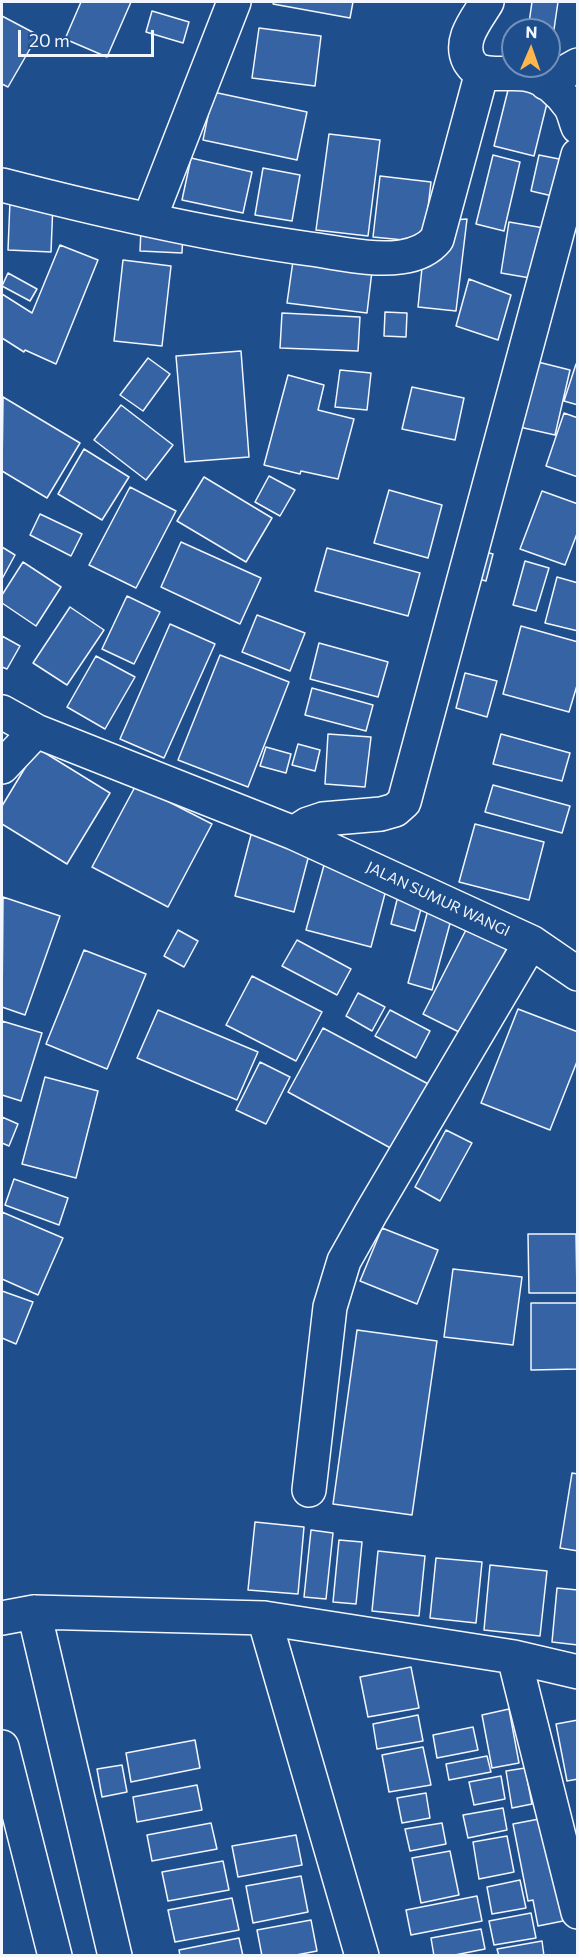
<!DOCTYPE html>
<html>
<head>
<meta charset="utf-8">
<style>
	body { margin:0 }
	#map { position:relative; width:579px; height:1957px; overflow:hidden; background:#1f4e8c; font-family:Commissioner,sans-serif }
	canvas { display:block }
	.frame { position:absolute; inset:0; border:3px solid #f2f6ff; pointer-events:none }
	.north { position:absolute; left:501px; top:18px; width:60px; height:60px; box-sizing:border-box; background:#1f4e8c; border:2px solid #7391ba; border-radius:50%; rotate:2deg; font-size:16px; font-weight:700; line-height:24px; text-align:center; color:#f2f6ff }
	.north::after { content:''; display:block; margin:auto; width:21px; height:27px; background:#ffb74d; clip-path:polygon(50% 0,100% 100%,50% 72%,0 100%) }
	.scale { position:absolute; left:18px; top:30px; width:136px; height:27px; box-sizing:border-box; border:3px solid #f2f6ff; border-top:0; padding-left:8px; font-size:18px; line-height:21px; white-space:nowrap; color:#f2f6ff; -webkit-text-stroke:4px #1f4e8c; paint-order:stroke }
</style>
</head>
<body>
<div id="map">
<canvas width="579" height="1957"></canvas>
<div class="frame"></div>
<div class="north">N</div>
<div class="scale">20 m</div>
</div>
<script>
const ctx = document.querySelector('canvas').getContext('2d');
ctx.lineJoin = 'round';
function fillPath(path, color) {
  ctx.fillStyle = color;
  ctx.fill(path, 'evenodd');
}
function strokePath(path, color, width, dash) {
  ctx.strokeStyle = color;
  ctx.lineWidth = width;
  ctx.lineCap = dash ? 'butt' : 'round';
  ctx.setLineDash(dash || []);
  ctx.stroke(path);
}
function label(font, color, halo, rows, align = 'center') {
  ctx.font = font + ' Commissioner,sans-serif';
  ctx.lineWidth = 4.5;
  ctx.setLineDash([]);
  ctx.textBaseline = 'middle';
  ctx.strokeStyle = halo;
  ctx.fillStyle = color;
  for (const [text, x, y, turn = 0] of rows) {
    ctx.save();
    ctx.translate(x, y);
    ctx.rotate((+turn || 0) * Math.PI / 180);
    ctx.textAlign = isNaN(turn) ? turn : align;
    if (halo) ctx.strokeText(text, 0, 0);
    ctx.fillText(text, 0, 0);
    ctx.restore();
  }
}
const building = new Path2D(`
	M81,2H131L107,57L65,39Z
	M274,2H353L350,18L273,4Z
	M532,2H558L553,36H549V30H528Z
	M152,11L189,22L183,43L146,32Z
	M2,16L38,35L8,87L2,84Z
	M259,28L321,36L315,86L252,78Z
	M510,82L550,91L534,156L494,146Z
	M213,92L307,112L297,160L203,140Z
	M329,134L380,140L368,236L316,230Z
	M493,155L520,162L504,231L476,224Z
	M539,155L569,161L561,198L531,191Z
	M191,158L252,172L243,213L182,200Z
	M263,168L300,175L292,221L255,215Z
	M380,176L431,182L424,242L373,237Z
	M10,201L53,203L51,252L8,250Z
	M467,219L456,311L418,307L423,258L452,220Z
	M509,222L544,228L536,279L501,273Z
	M141,229L183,230L182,253L140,251Z
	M60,245L98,260L56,364L25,350L24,352L2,338V294L32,313Z
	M123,260L171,266L162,346L114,341Z
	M293,261L372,271L367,313L287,303Z
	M8,273L37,289L30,301L2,286Z
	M469,279L511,295L498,340L456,326Z
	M385,312L407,313L406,337L384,336Z
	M282,313L360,317L358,351L280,348Z
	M241,351L249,457L185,462L176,356Z
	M148,358L170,374L143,411L120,395Z
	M530,360L570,370L555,435L515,426Z
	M576,364L578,365V405L564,401Z
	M340,370L371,373L367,410L335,407Z
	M288,375L324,385L318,410L354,419L338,479L301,471L300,474L264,465Z
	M412,387L464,398L455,440L402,429Z
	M3,397L80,443L47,498L2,471Z
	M121,405L173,445L146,480L94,440Z
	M564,413L578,418V477L546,466Z
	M84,449L129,477L102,520L58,494Z
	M269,476L295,490L280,516L255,502Z
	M204,477L272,518L246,562L177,521Z
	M130,487L176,511L136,588L89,565Z
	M389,490L442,505L428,558L374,543Z
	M542,491L578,504V531L565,565L520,549Z
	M40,514L82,534L71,556L30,535Z
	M181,542L261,578L240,624L161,587Z
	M2,547L15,555L2,579Z
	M327,548L420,573L408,616L315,591Z
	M474,549L493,554L486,581L467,576Z
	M525,561L549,568L536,611L513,605Z
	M23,562L61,587L36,626L2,603V595Z
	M557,577L578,583V631L545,623Z
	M127,596L160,612L134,664L102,649Z
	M70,607L104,630L67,685L33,663Z
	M257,615L305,633L290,671L242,652Z
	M170,624L215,644L164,758L120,739Z
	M521,626L578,642V682L569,712L503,694Z
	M2,636L20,646L7,669L2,667Z
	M319,643L388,662L378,697L310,679Z
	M220,655L289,682L248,787L178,760Z
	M96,656L135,677L105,729L67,707Z
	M465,673L497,681L487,717L456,708Z
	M312,688L373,705L366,731L305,715Z
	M328,734L371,737L365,787L325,784Z
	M501,734L570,753L562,781L493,764Z
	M298,744L320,750L315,771L292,765Z
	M266,747L291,754L286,773L260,766Z
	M37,748L110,793L67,864L2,824V806Z
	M136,785L212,824L168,907L92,867Z
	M493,785L570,806L562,833L485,812Z
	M475,824L544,842L529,900L459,882Z
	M252,831L311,847L294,912L235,896Z
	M326,858L388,882L371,947L306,930Z
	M400,888L425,894L415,931L391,924Z
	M3,897L60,916L25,1015L2,1007Z
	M428,910L452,916L432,990L408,983Z
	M469,924L509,944L463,1034L423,1014Z
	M178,930L198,941L184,967L164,956Z
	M297,940L351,969L337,995L282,966Z
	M84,950L146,974L107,1069L46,1044Z
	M252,976L322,1012L296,1061L226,1025Z
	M358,993L385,1007L372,1031L346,1016Z
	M518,1009L578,1032V1059L550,1130L481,1103Z
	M158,1010L258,1052L237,1100L137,1058Z
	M390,1010L430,1031L416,1058L375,1036Z
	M2,1021L42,1033L21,1101L2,1095Z
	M323,1028L432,1086L396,1151L288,1092Z
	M260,1062L290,1077L266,1124L236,1110Z
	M45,1077L98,1091L76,1178L22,1164Z
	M2,1117L18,1124L9,1146L2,1143Z
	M446,1130L472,1143L440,1201L415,1187Z
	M14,1179L68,1198L59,1225L5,1205Z
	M2,1212L63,1238L38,1295L2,1279Z
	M382,1228L438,1250L417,1304L360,1281Z
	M528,1234H576L577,1293H529Z
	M453,1269L522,1277L513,1345L444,1337Z
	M2,1291L33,1302L16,1344L2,1338Z
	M531,1303H578V1369L531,1370Z
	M357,1330L437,1341L412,1515L333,1504Z
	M572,1473L578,1474V1551L560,1548Z
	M255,1522L304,1527L298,1594L248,1590Z
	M311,1530L333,1533L326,1599L304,1597Z
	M339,1540L362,1542L356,1604L333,1602Z
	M378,1551L425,1556L419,1616L372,1611Z
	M436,1558L482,1562L476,1623L430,1618Z
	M490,1565L547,1571L540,1636L484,1630Z
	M557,1588L578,1590V1645L552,1642Z
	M411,1667L419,1708L368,1717L360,1677Z
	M509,1709L519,1763L492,1768L482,1715Z
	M418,1715L423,1741L377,1749L373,1724Z
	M578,1720V1779L567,1781L556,1724Z
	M473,1727L478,1750L437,1758L433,1735Z
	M195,1740L200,1768L131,1782L126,1753Z
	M423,1747L431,1785L389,1792L382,1755Z
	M487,1756L491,1772L449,1780L446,1764Z
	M122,1765L127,1792L102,1797L97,1769Z
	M525,1768L532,1804L512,1808L506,1771Z
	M501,1776L505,1799L474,1805L469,1782Z
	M197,1785L202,1810L137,1822L133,1797Z
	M426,1793L430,1818L402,1823L397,1798Z
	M503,1808L507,1830L468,1838L463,1815Z
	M544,1818L563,1921L538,1926L533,1900L528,1901L513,1824Z
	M211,1823L217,1849L152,1861L147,1835Z
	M442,1823L446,1844L410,1851L405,1829Z
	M296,1835L302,1865L238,1877L232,1846Z
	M507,1836L514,1872L479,1879L473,1842Z
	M450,1851L459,1895L421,1903L412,1858Z
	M223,1861L229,1890L168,1901L162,1872Z
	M301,1876L308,1912L253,1923L246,1886Z
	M520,1880L526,1908L492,1914L487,1887Z
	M477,1896L482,1921L411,1935L406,1910Z
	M232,1898L239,1930L175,1942L168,1910Z
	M531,1913L536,1938L494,1945L489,1921Z
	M311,1920L317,1951L291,1956H262L257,1930Z
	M481,1929L485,1949L450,1956H434L431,1938Z
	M239,1938L243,1956H180L179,1950Z
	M542,1941L544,1956H499L497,1949Z`);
fillPath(building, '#3563a3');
strokePath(building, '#f2f6ff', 1.5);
const minor = new Path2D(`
	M487,2C477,19 458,40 469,61C472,66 477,71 483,72C498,76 515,71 530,75C545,78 561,93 570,106C574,112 575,120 578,127
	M546,83L578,65
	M2,185C103,211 206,235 310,249C340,253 372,261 401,257C415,255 428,250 437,239L482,72
	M149,220L234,2
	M2,712L36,731L294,833L531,942L578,974
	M2,767L36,731
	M294,833L308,824L323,819L381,814L395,810L404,802L578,155
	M309,1490L330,1307L344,1261L371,1213L531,942
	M34,1612L115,1956
	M2,1618L34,1612L264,1618L514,1657L578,1672
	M264,1618L362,1956
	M514,1657L578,1912
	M2,1747L55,1956`);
strokePath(minor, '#f2f6ff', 36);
strokePath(minor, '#1f4e8c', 33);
label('15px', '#f2f6ff', '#1f4e8c', [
	["JALAN SUMUR WANGI",438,899,25]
]);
</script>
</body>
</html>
